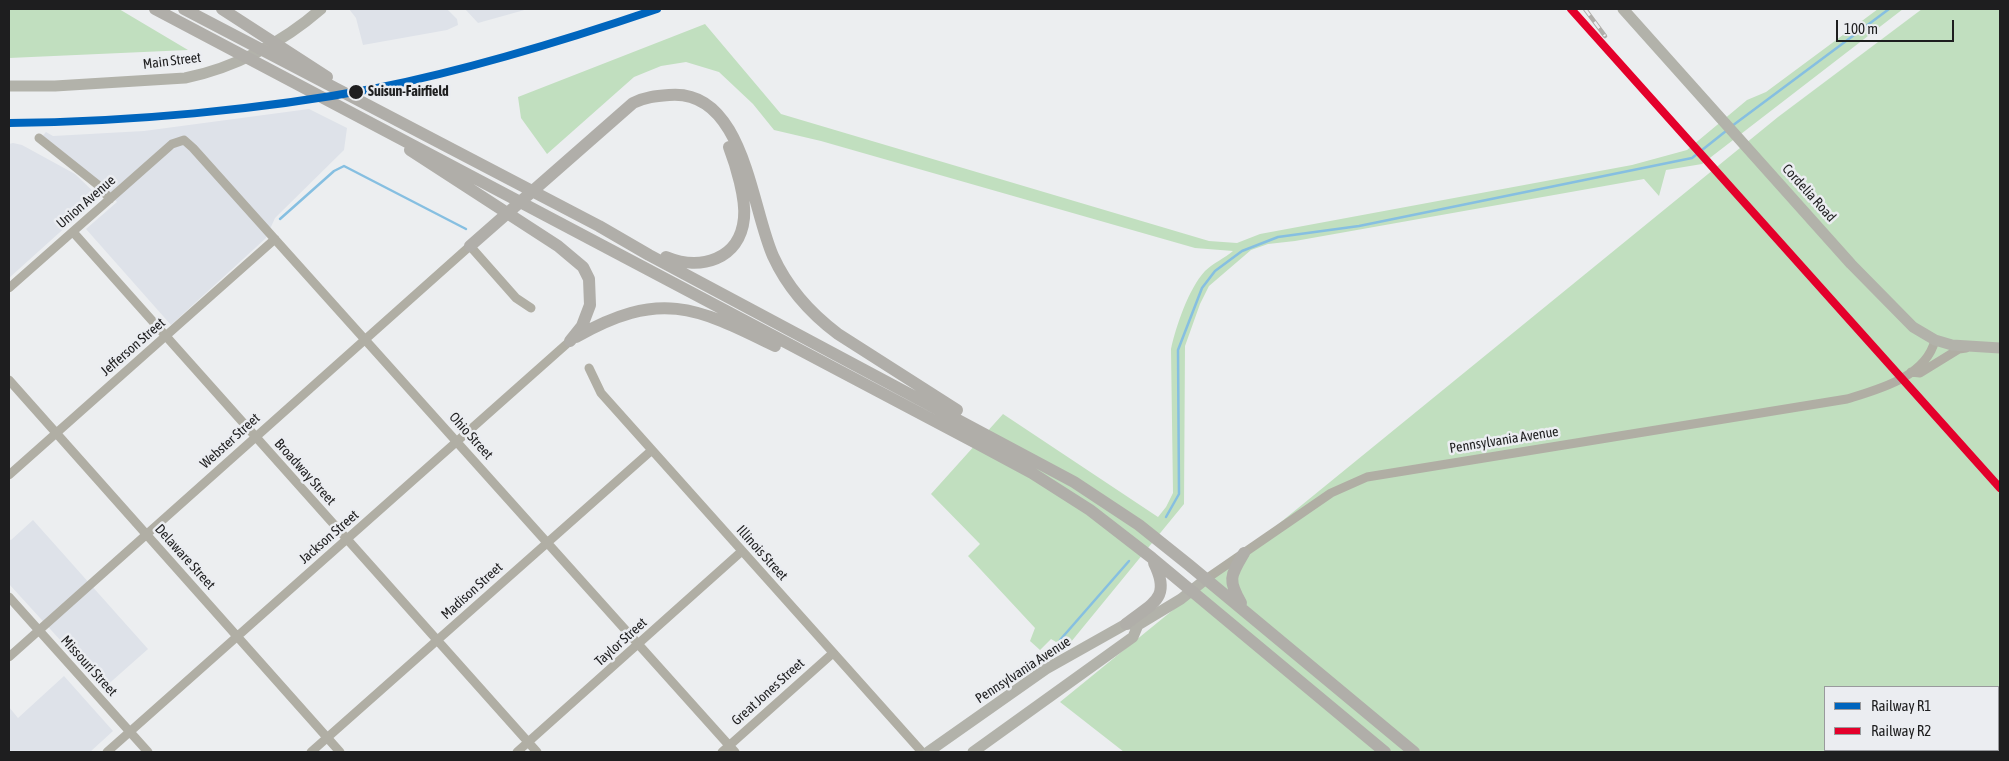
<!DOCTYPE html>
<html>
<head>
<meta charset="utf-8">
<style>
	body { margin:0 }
	#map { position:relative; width:2009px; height:761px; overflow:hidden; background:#eceef0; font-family:"Asap Condensed",sans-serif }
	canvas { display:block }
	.frame { position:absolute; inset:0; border:10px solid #1e1e1f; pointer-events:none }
	.legend { position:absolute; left:1824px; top:686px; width:175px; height:65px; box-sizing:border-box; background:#ebedf1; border:1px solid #999a9d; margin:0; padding:6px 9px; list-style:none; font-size:15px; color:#1e1e1f }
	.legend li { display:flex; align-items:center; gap:10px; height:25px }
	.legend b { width:25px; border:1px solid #999a9d }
	.scale { position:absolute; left:1836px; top:20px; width:118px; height:22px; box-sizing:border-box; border:2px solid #1e1e1f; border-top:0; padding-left:6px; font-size:15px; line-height:18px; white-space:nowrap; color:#1e1e1f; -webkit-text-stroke:4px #ebedf1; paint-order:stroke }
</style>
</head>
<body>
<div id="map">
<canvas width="2009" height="761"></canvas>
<div class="frame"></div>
<ul class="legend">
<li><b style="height:6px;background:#0065bd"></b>Railway R1</li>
<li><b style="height:6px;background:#e4002b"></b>Railway R2</li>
</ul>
<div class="scale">100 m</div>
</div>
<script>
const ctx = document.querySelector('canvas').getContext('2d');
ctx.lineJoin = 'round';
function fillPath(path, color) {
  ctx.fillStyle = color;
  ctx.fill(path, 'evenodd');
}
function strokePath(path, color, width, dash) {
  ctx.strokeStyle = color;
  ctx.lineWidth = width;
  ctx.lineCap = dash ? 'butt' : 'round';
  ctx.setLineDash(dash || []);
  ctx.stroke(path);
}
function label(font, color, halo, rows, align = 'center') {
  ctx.font = font + ' "Asap Condensed",sans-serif';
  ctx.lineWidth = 5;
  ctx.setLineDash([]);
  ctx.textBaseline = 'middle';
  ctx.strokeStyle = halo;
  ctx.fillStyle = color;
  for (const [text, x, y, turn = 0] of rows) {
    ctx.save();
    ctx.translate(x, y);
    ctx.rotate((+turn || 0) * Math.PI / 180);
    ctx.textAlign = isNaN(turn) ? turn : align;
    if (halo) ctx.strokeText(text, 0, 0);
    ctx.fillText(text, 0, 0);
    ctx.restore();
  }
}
fillPath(new Path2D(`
	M349,9H447L457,19L458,25L447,30L363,45L356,18Z
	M465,9H528L478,23Z
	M309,109L347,128L344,150L275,218L266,238L171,325L86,229L117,202L98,183L39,140L46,132L53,136L144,131Z
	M13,143L22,145L75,174L99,197L9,278V144Z
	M33,520L148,649L104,688L9,584V539L11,540Z
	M64,676L113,731L90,752H9V707L18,718Z`), '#dee2e9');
fillPath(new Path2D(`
	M9,9H119L188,50L9,58Z
	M1878,9H1903L1702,164L1666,170L1659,196L1644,179L1295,241L1268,244L1251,250L1209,286L1200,304L1185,346L1184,504L1066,648L1051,639L1040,650L1030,641L1035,628L968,556L980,544L931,494L1003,414L1158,517L1166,507L1173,493L1171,349C1176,326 1189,288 1205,271C1213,263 1225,258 1233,251L1195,248L821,141L774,130L753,104L719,72L686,62L661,66L634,77L547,154L521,118L518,97L705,24L781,114L1209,241L1237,243L1260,234L1632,165L1687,150L1747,100L1766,92Z
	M1922,9H2000V752H1124L1060,702L1778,117ZM1825,687H1998V750H1825Z`), '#c1dfbf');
strokePath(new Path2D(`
	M1732,126L1889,9
	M280,219L334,171L344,166L466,229
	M1166,517L1179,494L1178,350L1202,288L1215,271L1242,251L1278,237L1359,226L1692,158L1726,131
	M1060,640L1129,561`), '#86bfe1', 2.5);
strokePath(new Path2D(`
	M39,138L98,185L110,199
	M73,232L537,752
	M9,288L172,144L184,140L193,148L735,752
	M589,368L601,393L922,752
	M1911,372L1920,373L1959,349L1966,348
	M9,380L340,752
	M9,475L275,239
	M1206,579L1331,493L1367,477L1847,399C1879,389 1926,377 1935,340
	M9,597L148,752
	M9,657L470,246L516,298L531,308
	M107,752L570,341
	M311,752L652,450
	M517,752L742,551
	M722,752L833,653`), '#b0aea4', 9);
strokePath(new Path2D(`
	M1623,9L1851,264L1913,327L1935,340L1952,345L2000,348
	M9,86H55L185,78C235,68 283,42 321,9
	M928,752L1046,669L1126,624H1134
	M973,752L1133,637L1138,625L1181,599L1206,579`), '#b2b2aa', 11);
strokePath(new Path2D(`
	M155,9L978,444L1032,473L1090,510L1152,558L1385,752
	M184,9L599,226L649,255L1074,482L1139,525L1189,565L1414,752
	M222,9L327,77
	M410,150L558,246L583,267L589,279L590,305L582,326L570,341
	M470,246L633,103C645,97 656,96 669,95C744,88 751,207 773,256C788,289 810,313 838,334L957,410
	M666,257C700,271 740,260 744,218C746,199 736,165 729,147
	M576,337C659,290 695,306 775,346
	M1241,603C1227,579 1231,575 1244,553
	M1126,624C1152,603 1172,599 1154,563`), '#b0aea9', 12);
const rail = new Path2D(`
	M1571,9L2000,488
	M1585,9L1605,36`);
strokePath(rail, '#b0aeaa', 4.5);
strokePath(rail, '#ebedf1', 2.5, [8]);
strokePath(new Path2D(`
	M9,123C128,122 261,110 377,88C472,69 566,40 657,9`), '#0065bd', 8);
strokePath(new Path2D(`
	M1571,9L2000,488`), '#e4002b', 8);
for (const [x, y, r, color] of [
	[356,92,8,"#1e1e1f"]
]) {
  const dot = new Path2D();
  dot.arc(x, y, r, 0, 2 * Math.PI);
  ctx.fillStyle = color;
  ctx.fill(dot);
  strokePath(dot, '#ebedf1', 2);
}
label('14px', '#1e1e1f', '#ebedf1', [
	["Main Street",172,61,-7],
	["Cordelia Road",1809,193,48],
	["Union Avenue",86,202,-41],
	["Jefferson Street",133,347,-41],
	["Ohio Street",471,436,48],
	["Pennsylvania Avenue",1504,440,-9],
	["Webster Street",230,441,-42],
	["Broadway Street",305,472,48],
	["Jackson Street",329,537,-41],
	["Illinois Street",762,553,48],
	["Delaware Street",185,557,48],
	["Madison Street",472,591,-42],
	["Taylor Street",621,642,-42],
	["Missouri Street",89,666,48],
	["Pennsylvania Avenue",1023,670,-33],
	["Great Jones Street",768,692,-42]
]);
label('bold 14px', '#1e1e1f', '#ebedf1', [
	["Suisun-Fairfield",368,92]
], 'left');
</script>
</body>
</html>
